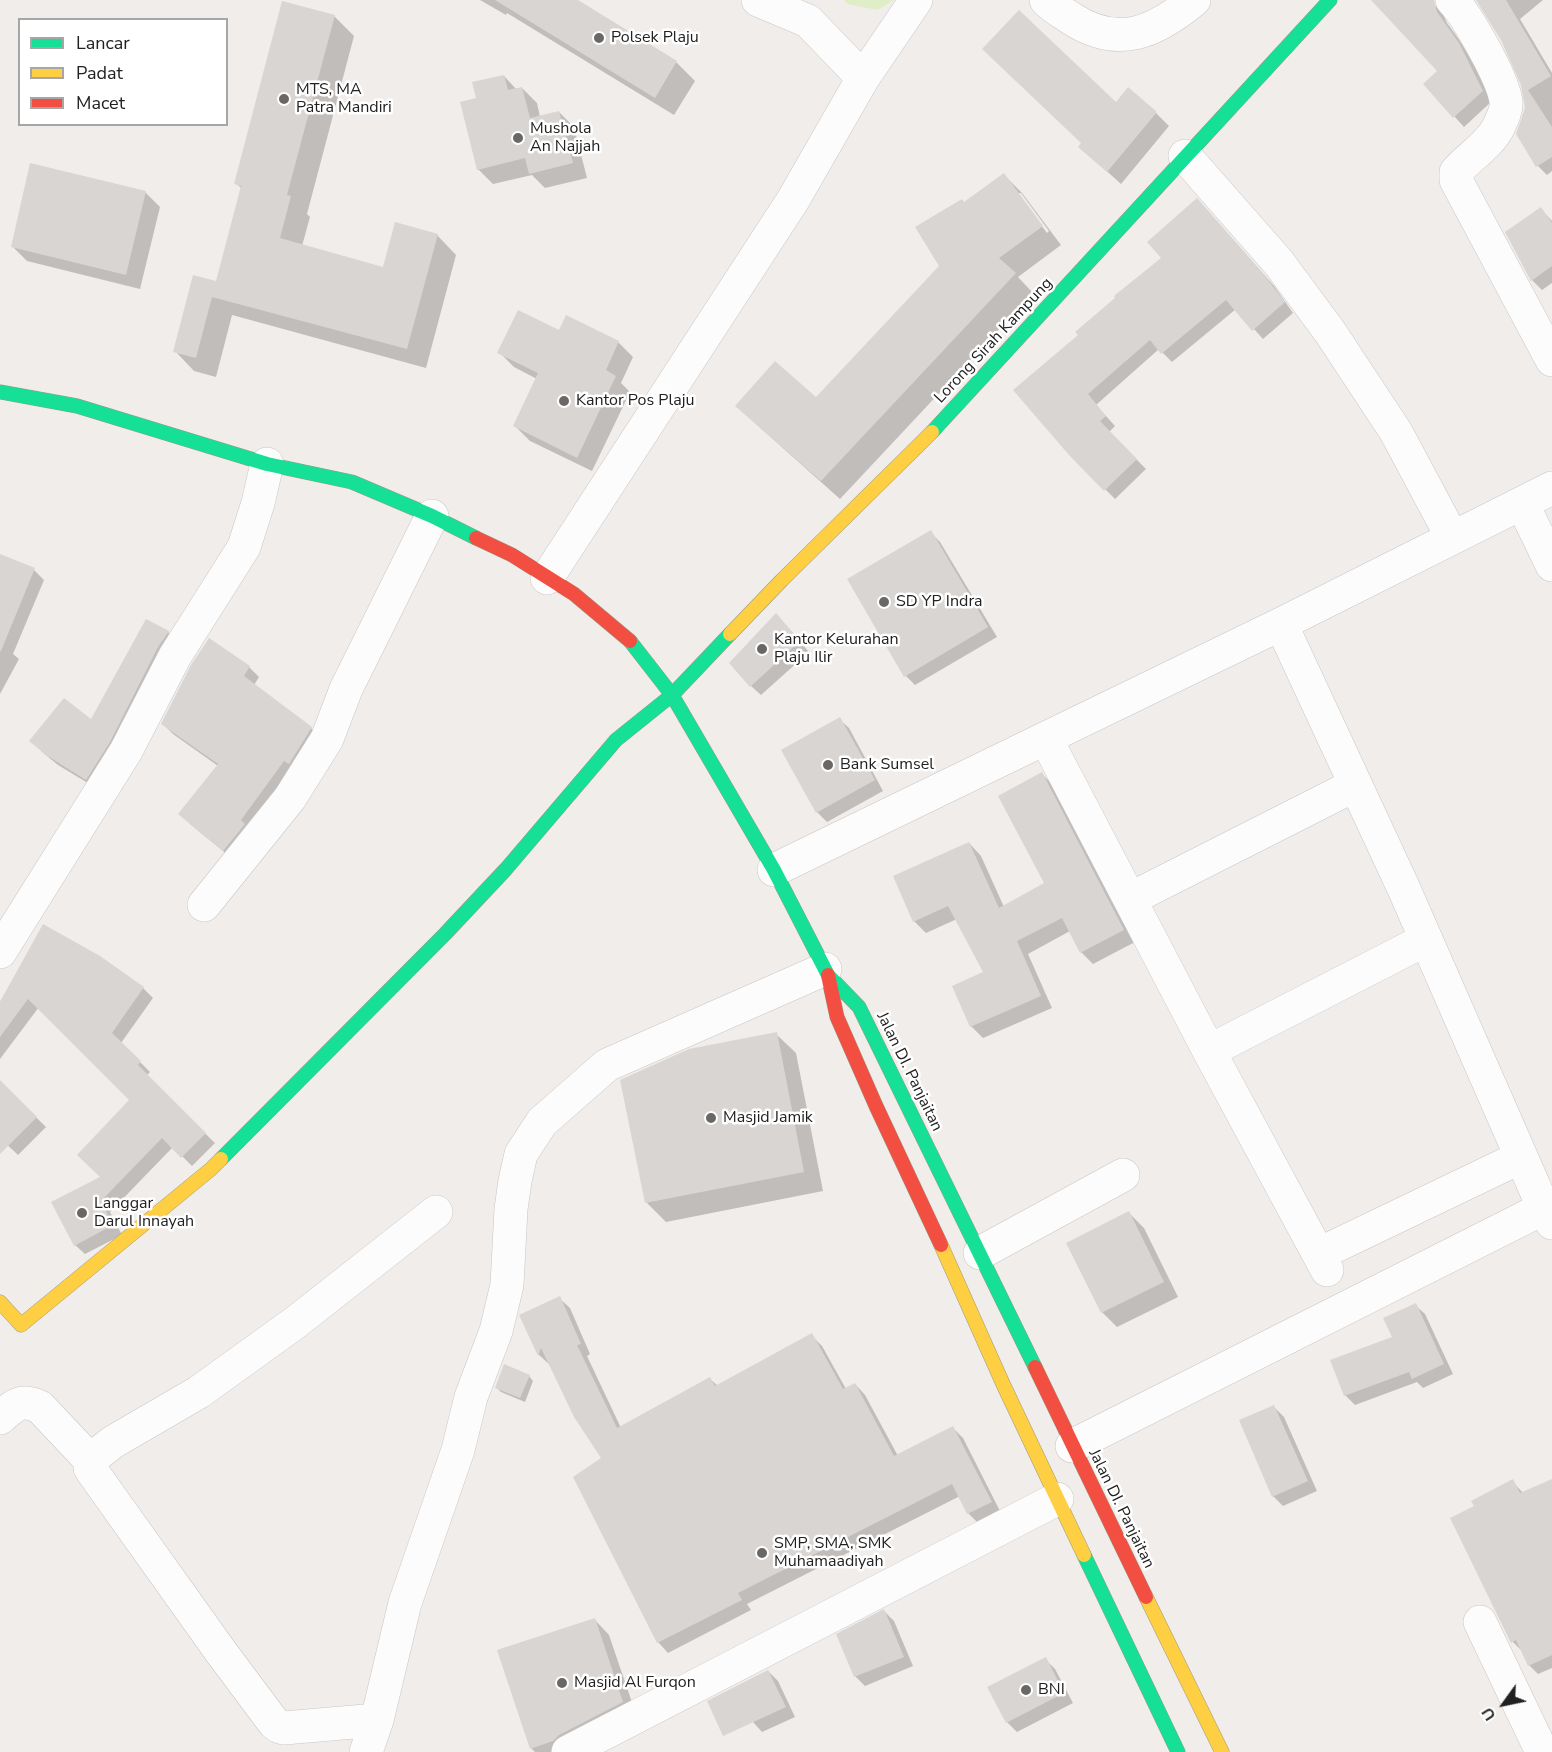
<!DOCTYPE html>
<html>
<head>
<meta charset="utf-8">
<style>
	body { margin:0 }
	#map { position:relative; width:1552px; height:1752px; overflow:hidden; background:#f0edea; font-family:"Nunito Sans",sans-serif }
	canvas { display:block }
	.legend { position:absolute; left:18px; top:18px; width:210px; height:108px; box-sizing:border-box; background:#fff; border:2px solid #a6a6a6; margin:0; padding:8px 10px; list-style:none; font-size:18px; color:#212121 }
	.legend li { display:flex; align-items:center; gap:12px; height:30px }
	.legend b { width:30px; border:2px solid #a6a6a6 }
	.north { position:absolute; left:1474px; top:1674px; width:60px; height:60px; -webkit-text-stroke:4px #fff; paint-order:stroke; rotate:237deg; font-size:16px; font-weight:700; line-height:24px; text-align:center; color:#212121 }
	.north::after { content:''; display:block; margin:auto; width:21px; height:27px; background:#212121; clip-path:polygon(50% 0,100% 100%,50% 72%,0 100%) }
</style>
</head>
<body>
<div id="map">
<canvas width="1552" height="1752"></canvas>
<ul class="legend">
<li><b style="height:8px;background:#16e098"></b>Lancar</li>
<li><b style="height:8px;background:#ffcf43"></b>Padat</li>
<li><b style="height:8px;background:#f24e42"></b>Macet</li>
</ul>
<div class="north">U</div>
</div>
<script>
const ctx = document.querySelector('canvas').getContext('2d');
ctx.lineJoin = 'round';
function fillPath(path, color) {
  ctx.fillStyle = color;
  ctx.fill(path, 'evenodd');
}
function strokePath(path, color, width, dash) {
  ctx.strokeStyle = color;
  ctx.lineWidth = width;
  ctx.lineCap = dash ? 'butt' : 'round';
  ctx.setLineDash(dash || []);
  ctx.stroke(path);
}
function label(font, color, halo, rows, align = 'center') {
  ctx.font = font + ' "Nunito Sans",sans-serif';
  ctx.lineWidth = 5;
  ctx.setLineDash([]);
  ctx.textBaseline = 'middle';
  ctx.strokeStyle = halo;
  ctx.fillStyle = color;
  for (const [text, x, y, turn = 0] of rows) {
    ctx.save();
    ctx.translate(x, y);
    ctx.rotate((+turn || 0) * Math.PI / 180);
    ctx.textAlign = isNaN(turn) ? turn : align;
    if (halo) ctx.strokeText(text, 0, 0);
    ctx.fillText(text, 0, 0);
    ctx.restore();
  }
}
fillPath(new Path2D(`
	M844,0H894L878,10L847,4Z`), '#dfeec7');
fillPath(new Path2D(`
	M480,0H575L676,62L695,81L674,115L507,13L506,15Z
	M1389,0H1430L1443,14L1447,23L1460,41L1477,69L1492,101L1464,127L1425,84L1439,71Z
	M1477,0H1543L1520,19L1552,73V171L1547,175L1538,166L1523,85L1502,39Z
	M334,16L354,36L307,214L310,217L302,246L384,268L437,235L456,255L426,368L232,315L216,377L194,371L175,351L217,283L242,189L236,183Z
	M504,76L517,90L522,88L537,103L540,117L559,112L574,127L587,178L545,188L532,175L493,184L478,169V99Z
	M1116,105L1156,113L1169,126L1121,184L1080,147Z
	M1004,175L1022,193L1061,245L1018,277L1033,293L840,499L756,424L816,399L941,266L964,204ZM1017,193H1021L1049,231L1047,233Z
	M145,192L160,207L140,289L27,261L12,246Z
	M1541,209L1552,221V283L1542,290L1532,280Z
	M1207,210L1274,286L1293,313L1263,339L1236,309L1172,362L1159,349L1096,405L1115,426L1109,432L1146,469L1115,499L1070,454L1080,335L1163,258Z
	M560,332L618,342L633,357L621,383L630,392L592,471L530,441L515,426L537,379L514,367L499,352Z
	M930,532L940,542L997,637L915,685L906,676Z
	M0,556L34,570L44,580L13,654L19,659L0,694Z
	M786,625L809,652L761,695L751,686Z
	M168,632L177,642L96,788L58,765L41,751L91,721Z
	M249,667L259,677L254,685L311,728L320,738L234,860L190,824L218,766L173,734L163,724Z
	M839,719L849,728L883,791L827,822L817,812Z
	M1042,774L1054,786L1135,942L1093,964L1081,952L1070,931L1028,954L1052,1008L983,1038L971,1026L985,973L957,919L926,933L914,921L969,843L981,856L1004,907L1046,884Z
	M43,926L143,988L153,998L121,1043L150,1072L146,1076L215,1143L192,1166L173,1147L110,1212L122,1235L85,1254L75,1245L102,1178L131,1100L39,1007L0,1059V1002Z
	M776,1034L796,1053L823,1191L666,1222L646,1202Z
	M0,1082L46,1127L18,1155L0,1138Z
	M1129,1213L1144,1228L1178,1297L1117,1327L1102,1312Z
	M559,1298L570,1308L590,1354L587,1356L621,1428L710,1379L718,1386L811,1335L822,1346L846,1389L855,1384L865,1395L898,1456L953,1428L963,1438L1001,1513L979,1524L968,1513L960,1496L747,1604L751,1610L668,1653L658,1642L603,1458L550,1362L549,1364L539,1355L521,1315Z
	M1415,1305L1425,1314L1453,1374L1423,1388L1417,1382L1355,1405L1345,1395L1394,1338Z
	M529,1376L533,1381L525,1402L501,1392L496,1387Z
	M1274,1407L1284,1417L1317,1491L1283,1506L1273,1496Z
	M1512,1481L1523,1493L1552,1481V1668L1538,1674L1529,1665L1522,1651L1513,1642L1476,1507Z
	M884,1611L894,1621L913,1666L865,1686L855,1676Z
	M595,1620L609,1635L637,1717L572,1752H535L531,1748Z
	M1045,1659L1055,1669L1073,1703L1017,1732L1007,1722Z
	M768,1671L778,1681L795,1717L762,1732L753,1722Z`), '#0003');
fillPath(new Path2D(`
	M495,0H578L677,61L655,98Z
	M1371,0H1434L1437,12L1459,43L1483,91L1453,118L1423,84L1437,71Z
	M1476,0H1506L1551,76L1528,90L1552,127V157L1536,167L1516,134L1525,108L1521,85L1501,40Z
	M282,1L335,15L287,195L291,196L280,238L383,267L395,222L438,234L407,349L212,297L196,358L173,352L193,275L216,281L241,186L234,184Z
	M1019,10L1116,102L1128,87L1157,112L1107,172L1078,147L1081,143L982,49Z
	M504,75L508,90L522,87L530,118L559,111L573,163L529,174L525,158L477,170L460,102L476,98L472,82Z
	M30,163L146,191L126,275L11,247Z
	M1004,173L1043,226L999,258L1016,273L821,481L735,406L775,361L816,397L939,266L915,227L962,199L964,202Z
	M1197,198L1264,275L1285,302L1252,331L1226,300L1161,354L1150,340L1088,394L1106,416L1100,421L1137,459L1104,491L1069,455L1013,390L1078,335L1075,332L1115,298L1114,296L1161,258L1147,242Z
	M1541,207L1552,223V266L1531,281L1505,232Z
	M518,310L559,330L566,315L619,341L606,370L616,376L577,458L513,426L538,373L497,353Z
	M931,530L988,627L904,677L847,579Z
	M0,554L35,568L1,651H0Z
	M776,613L800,641L750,687L729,663Z
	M146,619L169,631L158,647L110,742L86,780L46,755L29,741L64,698L91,719Z
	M209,638L250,666L244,676L312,727L289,764L284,761L241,820L245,824L223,851L178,814L218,764L161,724L191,665Z
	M840,717L875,780L816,813L781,750Z
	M1042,772L1124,930L1080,953L1062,918L1017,941L1041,996L970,1027L952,986L983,972L948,906L913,922L893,876L969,842L999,908L1044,883L998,796Z
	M43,924L100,956L144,987L112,1033L141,1061L138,1065L206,1133L181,1158L162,1138L101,1201L113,1225L74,1246L51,1202L100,1177L77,1155L129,1100L28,999L0,1037V1002Z
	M777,1032L804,1172L645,1203L620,1080L689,1049Z
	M0,1080L37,1117L0,1154Z
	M1129,1211L1164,1282L1101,1313L1066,1243Z
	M560,1296L581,1344L577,1345L617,1428L710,1377L715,1386L812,1333L843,1389L855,1383L894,1456L953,1426L992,1502L967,1514L952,1484L738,1593L742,1600L657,1643L573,1477L601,1458L574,1417L541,1348L538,1356L519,1315Z
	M1416,1303L1444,1364L1412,1379L1409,1372L1344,1396L1330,1360L1392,1337L1383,1318Z
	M504,1364L530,1375L520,1398L495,1388Z
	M1274,1405L1308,1481L1272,1497L1239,1420Z
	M1513,1479L1520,1493L1552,1479V1655L1528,1666L1516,1640L1511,1643L1450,1518L1474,1506L1471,1501Z
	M884,1609L904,1657L854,1677L836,1634Z
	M595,1618L623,1702L559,1735L553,1741L530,1749L497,1650Z
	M1046,1657L1064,1693L1006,1723L987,1687Z
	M768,1670L786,1707L723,1736L707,1701Z`), '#d8d5d3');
const street = new Path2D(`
	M758,0L808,21L863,78
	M1046,0C1054,8 1063,13 1072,19C1119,49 1155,32 1194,0
	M1452,0C1467,15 1504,80 1506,102C1507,110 1501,121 1498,128C1489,145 1469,157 1456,172V180L1552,360
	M1185,156L1279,263L1330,332L1396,432L1452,537
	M1522,503L1552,565
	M547,578L793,200L863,78L916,0
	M1281,624L1404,889L1544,1209L1552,1223
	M1046,739L1209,1051L1327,1270
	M774,870L1281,624L1552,488
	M1130,899L1355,785
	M204,905L290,798L327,739L346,689L432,516
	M0,952L126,751L175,656L244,547L258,503L267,464
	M1209,1051L1425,940
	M980,1253L1123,1175
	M1319,1254L1521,1157
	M0,1418C15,1405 20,1398 40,1407L90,1460
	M1072,1446L1552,1204
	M1480,1622L1542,1752
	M377,1720L284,1728L278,1726L274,1723L221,1652L94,1474L90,1468V1460L113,1442L199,1392L296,1322L436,1212
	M366,1752L377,1720L405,1603L458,1450L471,1397L496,1331L507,1285L511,1209L515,1181L521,1154L542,1122L607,1065L825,969
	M568,1752L1057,1499`);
const fast = new Path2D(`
	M0,392L77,406L267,464L352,482L432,516L476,538
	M932,432L1330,0
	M630,641L672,695L774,870L828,975L859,1007L1035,1367
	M221,1159L445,934L506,869L616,740L672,695L730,634
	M1084,1555L1178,1752`);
const slow = new Path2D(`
	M730,634L782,580L932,432
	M941,1245L1003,1384L1084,1555
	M0,1302L21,1325L211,1169L221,1159
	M1146,1597L1222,1752`);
const jam = new Path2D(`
	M476,538L512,555L574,594L630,641
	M828,975L837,1017L876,1106L941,1245
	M1035,1367L1146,1597`);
strokePath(street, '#c8c7c6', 34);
strokePath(fast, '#9b9a80', 15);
strokePath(slow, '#9b9a80', 15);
strokePath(jam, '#9b9a80', 15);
strokePath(street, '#fdfcfc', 33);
strokePath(fast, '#16e098', 14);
strokePath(slow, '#ffcf43', 14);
strokePath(jam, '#f24e42', 14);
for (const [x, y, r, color] of [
	[599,38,6,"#696867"],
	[284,99,6,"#696867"],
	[518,138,6,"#696867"],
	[564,401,6,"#696867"],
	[884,602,6,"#696867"],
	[762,649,6,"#696867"],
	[828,765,6,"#696867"],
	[711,1118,6,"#696867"],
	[82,1213,6,"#696867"],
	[762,1553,6,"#696867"],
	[562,1683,6,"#696867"],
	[1026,1690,6,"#696867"]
]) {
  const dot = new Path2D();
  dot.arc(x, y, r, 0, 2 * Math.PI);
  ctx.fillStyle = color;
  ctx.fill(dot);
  strokePath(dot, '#fff', 2);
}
label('16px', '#212121', '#fff', [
	["Polsek Plaju",611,38],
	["MTS, MA",296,90],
	["Patra Mandiri",296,108],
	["Mushola",530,129],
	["An Najjah",530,147],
	["Kantor Pos Plaju",576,401],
	["SD YP Indra",896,602],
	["Kantor Kelurahan",774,640],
	["Plaju Ilir",774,658],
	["Bank Sumsel",840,765],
	["Masjid Jamik",723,1118],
	["Langgar",94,1204],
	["Darul Innayah",94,1222],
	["SMP, SMA, SMK",774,1544],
	["Muhamaadiyah",774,1562],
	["Masjid Al Furqon",574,1683],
	["BNI",1038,1690]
], 'left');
label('16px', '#212121', '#fff', [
	["Lorong Sirah Kampung",994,341,-47],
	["Jalan DI. Panjaitan",909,1072,64],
	["Jalan DI. Panjaitan",1121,1509,64]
]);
</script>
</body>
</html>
